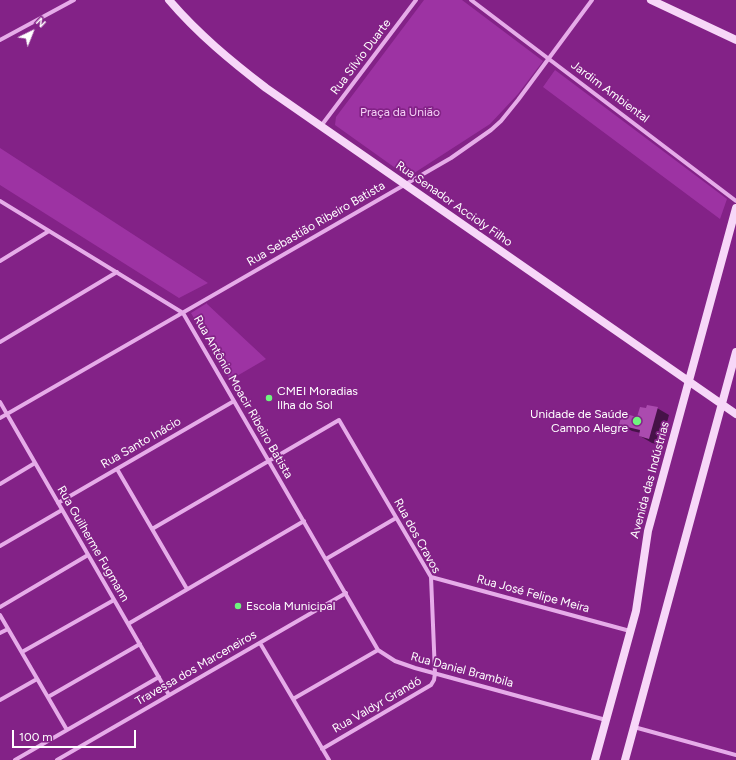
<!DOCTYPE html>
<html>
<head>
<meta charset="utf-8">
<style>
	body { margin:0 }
	#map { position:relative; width:736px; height:760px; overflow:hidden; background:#832287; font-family:Figtree,sans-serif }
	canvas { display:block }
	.north { position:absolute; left:12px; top:12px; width:40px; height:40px; -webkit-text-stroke:3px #832287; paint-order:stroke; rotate:43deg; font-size:11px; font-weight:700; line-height:16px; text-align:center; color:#fff }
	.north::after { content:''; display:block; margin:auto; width:14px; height:18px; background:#fff; clip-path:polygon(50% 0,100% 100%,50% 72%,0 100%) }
	.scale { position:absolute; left:12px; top:730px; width:124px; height:18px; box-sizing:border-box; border:2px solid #fff; border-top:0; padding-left:5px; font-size:12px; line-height:14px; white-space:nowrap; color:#fff; -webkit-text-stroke:3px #832287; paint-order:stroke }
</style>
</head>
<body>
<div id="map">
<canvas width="736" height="760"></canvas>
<div class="north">N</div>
<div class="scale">100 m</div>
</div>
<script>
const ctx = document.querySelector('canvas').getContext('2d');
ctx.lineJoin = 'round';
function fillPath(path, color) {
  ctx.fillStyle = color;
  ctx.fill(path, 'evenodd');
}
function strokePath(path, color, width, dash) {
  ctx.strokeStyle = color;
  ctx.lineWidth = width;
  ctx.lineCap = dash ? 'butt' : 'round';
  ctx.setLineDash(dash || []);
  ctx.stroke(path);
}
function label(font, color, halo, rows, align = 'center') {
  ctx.font = font + ' Figtree,sans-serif';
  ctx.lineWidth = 3.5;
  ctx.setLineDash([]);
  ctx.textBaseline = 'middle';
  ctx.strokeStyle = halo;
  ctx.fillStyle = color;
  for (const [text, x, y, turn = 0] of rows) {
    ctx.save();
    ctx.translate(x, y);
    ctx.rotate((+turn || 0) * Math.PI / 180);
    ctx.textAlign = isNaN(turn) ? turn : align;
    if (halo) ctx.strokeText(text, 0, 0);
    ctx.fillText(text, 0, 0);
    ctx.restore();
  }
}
fillPath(new Path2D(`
	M424,0H462L543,61L518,94L490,124L408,177L335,125L336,117Z
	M555,70L727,199L720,219L543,87Z
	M0,148L208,283L179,298L0,185Z
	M207,303V304L266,359L230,380L191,313Z`), '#9d33a3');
fillPath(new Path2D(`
	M657,408L669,415L661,445L652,443L640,436L641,433L632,431L620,424L638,418L647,410Z`), '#0007');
fillPath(new Path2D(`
	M647,405L658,407L649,439L639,436L640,430L619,425L622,413L637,417L640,407L646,408Z`), '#ab4baf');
strokePath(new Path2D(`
	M471,0L736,201
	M0,40L74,0
	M321,126L416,0
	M0,201L183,313L378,650L395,661L415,668L606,720
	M0,261L49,231
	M0,342L117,272
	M0,402L169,695
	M0,418L451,158L491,130L501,121L518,100L592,0
	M117,469L187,589
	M0,484L35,463
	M58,503L234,401
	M152,529L339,420L431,577L435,673L434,680L431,685L322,749
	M0,546L62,510
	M326,559L396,518
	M431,577L630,631
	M0,607L88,555
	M0,615L67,730
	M128,624L304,521
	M0,633L8,629
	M260,643L329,760
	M22,652L114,600
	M48,697L140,644
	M293,699L378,650
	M0,700L37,679
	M634,727L736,755
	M15,760L159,677
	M57,760L346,593`), '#e6ace9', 4);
strokePath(new Path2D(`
	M169,0C198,34 231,61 266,88L736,414
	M651,0L736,40
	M595,760L636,611L648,531L736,208
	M625,760L736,352`), '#f7d7f8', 8);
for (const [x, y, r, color] of [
	[269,398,4,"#6ff57e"],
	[637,421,5,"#6ff57e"],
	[238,606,4,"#6ff57e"]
]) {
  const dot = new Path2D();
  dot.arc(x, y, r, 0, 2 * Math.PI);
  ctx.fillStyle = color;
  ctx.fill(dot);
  strokePath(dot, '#832287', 1.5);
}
label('12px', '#fff', '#832287', [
	["Rua Sílvio Duarte",361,57,-53],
	["Jardim Ambiental",610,92,37],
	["Rua Senador Accioly Filho",454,204,35],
	["Rua Sebastião Ribeiro Batista",316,224,-30],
	["Rua Antônio Moacir Ribeiro Batista",243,397,60],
	["Rua Santo Inácio",141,443,-30],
	["Avenida das Indústrias",650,480,-75],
	["Rua dos Cravos",417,536,61],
	["Rua Guilherme Fugmann",93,544,60],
	["Rua José Felipe Meira",533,594,15],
	["Travessa dos Marceneiros",196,668,-30],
	["Rua Daniel Brambila",462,670,15],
	["Rua Valdyr Grandó",377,705,-30]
]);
label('12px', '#f5d1f7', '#832287', [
	["Praça da União",400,112]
]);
label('12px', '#fff', '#832287', [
	["CMEI Moradias",277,391],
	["Ilha do Sol",277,405],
	["Unidade de Saúde",628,414,"right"],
	["Campo Alegre",628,428,"right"],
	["Escola Municipal",246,606]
], 'left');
</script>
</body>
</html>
